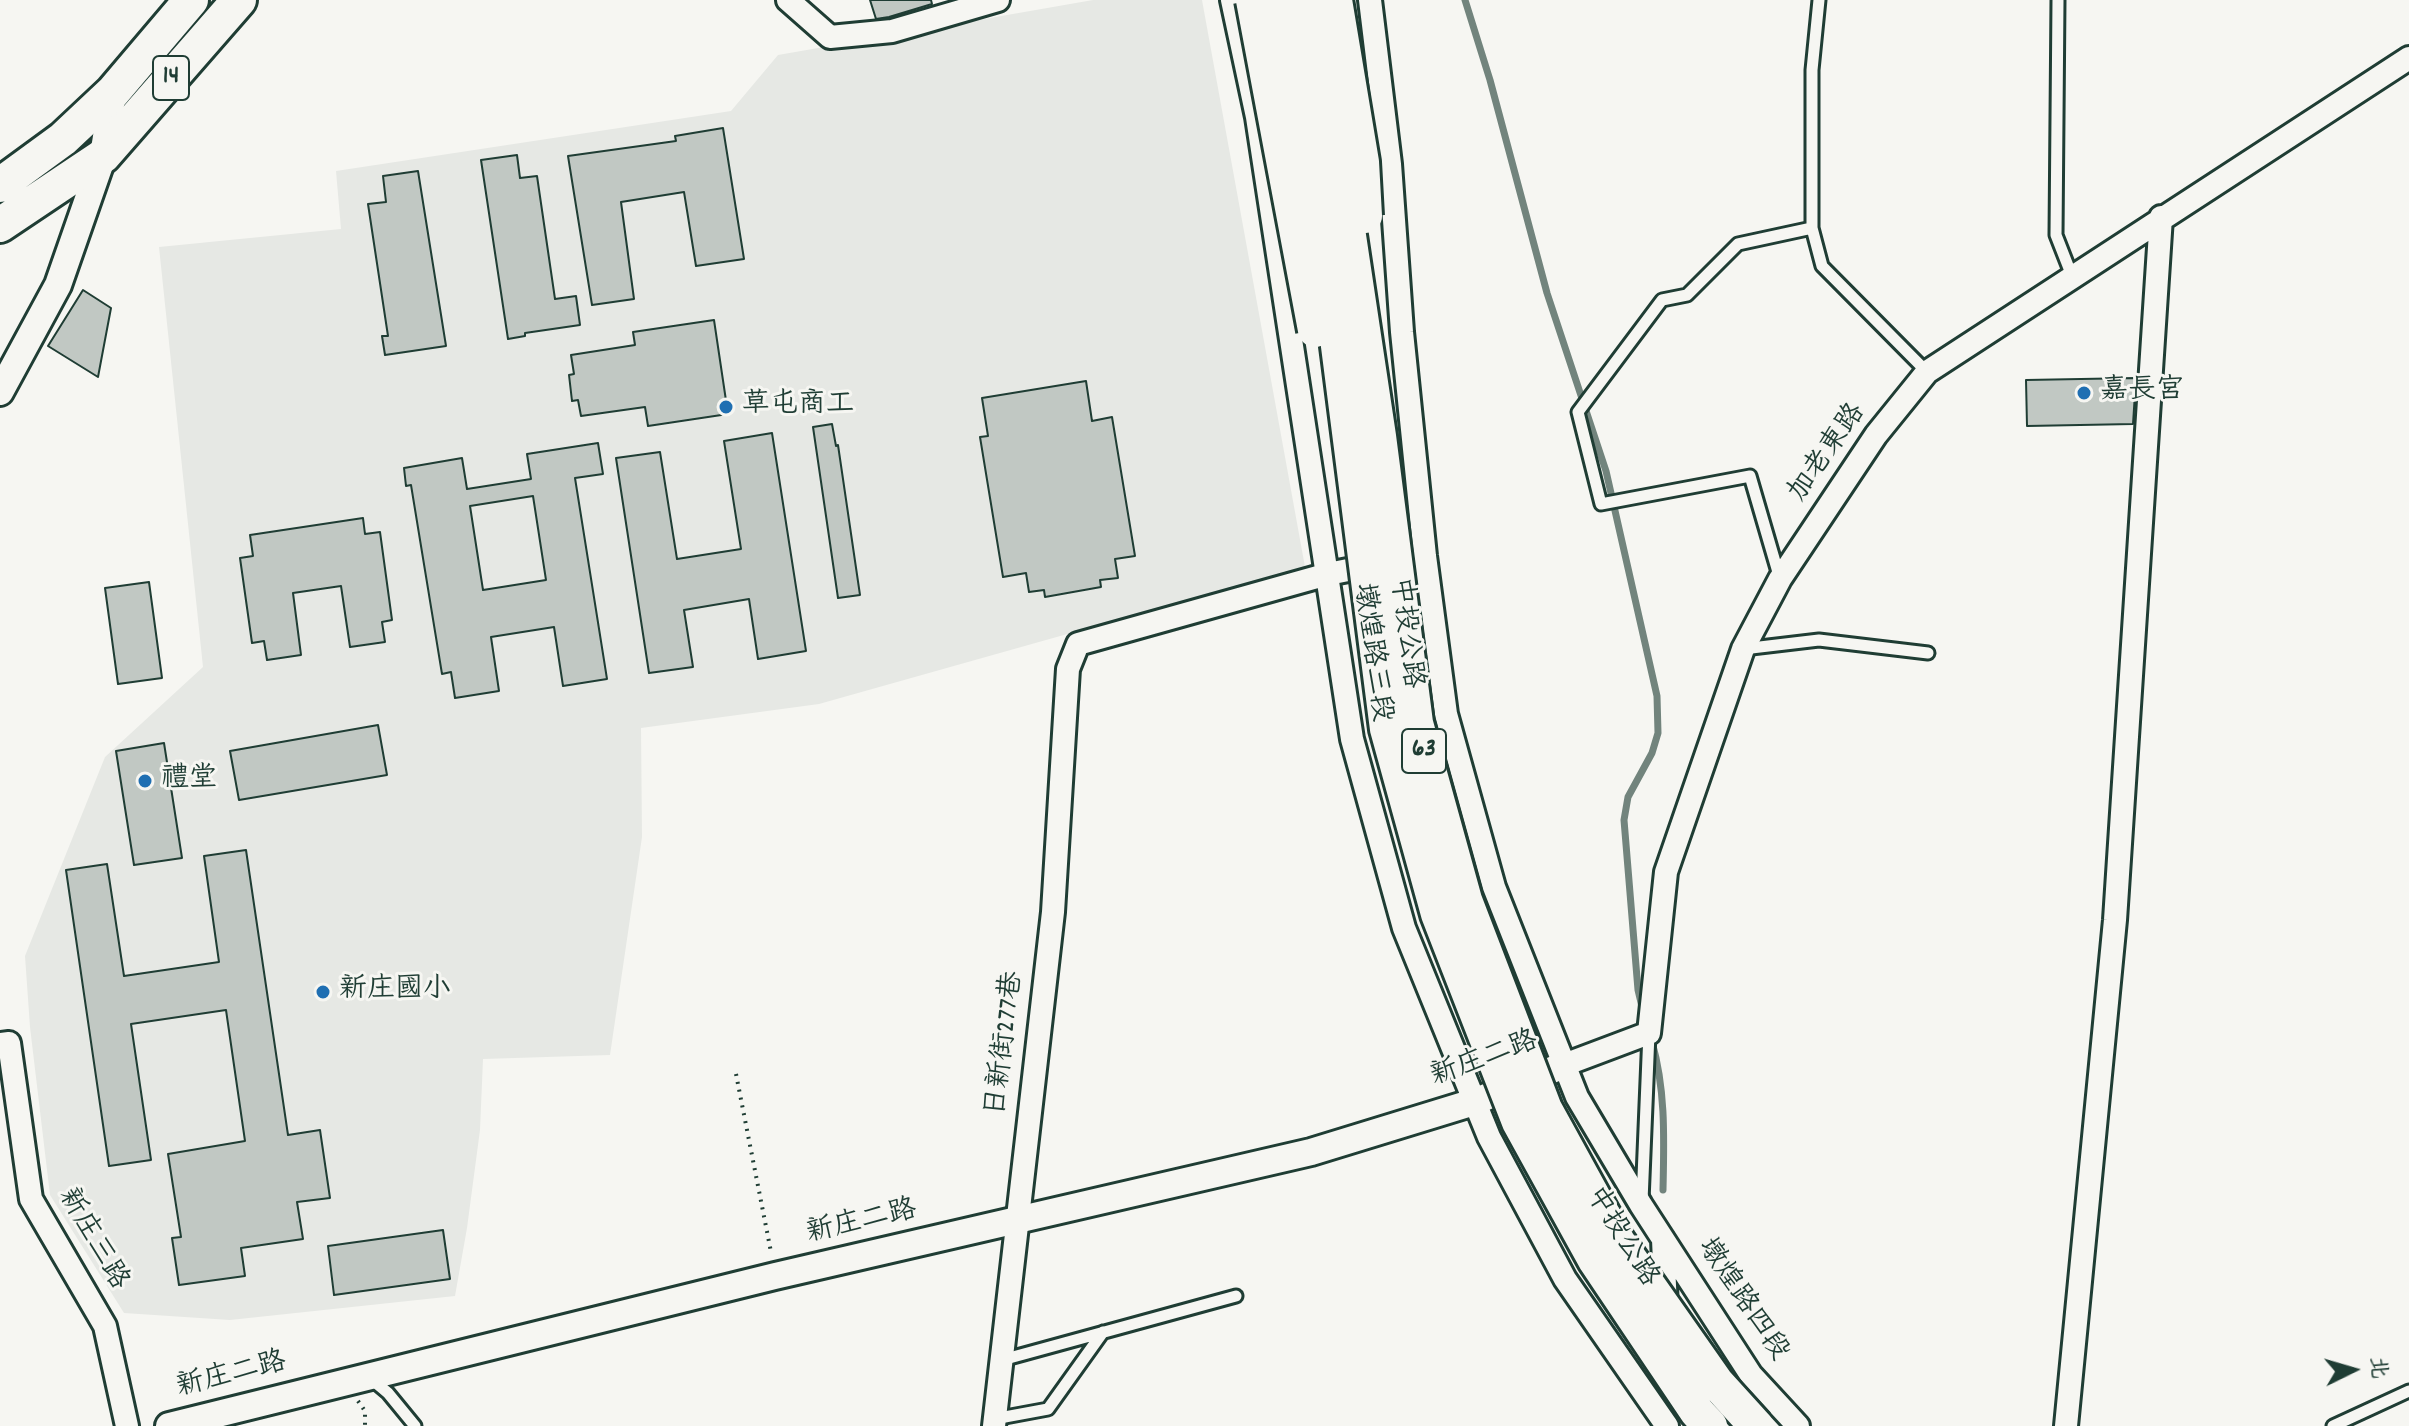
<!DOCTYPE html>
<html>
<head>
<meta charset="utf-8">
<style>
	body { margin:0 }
	#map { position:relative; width:2409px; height:1426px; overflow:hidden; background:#f6f6f2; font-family:Dekko,"LXGW WenKai TC",sans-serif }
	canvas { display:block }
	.north { position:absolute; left:2313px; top:1330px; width:80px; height:80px; -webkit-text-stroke:6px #f6f6f2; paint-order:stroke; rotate:85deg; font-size:22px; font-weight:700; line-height:32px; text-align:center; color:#1f3d34 }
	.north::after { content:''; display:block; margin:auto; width:28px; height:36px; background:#1f3d34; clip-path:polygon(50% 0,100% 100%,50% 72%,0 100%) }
</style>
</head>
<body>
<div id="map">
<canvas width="2409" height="1426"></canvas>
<div class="north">北</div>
</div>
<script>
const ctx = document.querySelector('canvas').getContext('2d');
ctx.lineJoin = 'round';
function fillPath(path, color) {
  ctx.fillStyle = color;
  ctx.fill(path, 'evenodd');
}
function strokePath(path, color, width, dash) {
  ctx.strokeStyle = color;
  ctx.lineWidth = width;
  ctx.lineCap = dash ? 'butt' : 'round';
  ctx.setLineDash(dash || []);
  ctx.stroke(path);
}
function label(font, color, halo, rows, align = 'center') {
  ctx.font = font + ' Dekko,"LXGW WenKai TC",sans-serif';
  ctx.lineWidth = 6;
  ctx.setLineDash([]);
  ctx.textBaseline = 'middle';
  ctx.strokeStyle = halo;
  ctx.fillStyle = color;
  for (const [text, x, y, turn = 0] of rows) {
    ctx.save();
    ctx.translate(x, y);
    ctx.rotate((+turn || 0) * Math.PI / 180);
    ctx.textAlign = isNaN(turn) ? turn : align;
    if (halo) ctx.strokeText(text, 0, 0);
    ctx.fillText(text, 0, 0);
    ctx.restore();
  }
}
fillPath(new Path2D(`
	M1093,0H1202L1305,567L819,704L641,728L642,837L610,1055L483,1059L480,1130L467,1228L455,1296L230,1320L124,1313L50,1195L30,1027L25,956L105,757L203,667L159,247L341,229L336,171L731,111L778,55Z`), '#e6e8e4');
strokePath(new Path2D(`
	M1465,0L1490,80L1547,293L1606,471L1657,696L1658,733L1652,753L1628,797L1624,820L1638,990L1643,1011
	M1652,1042C1666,1091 1664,1140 1663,1190`), '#72847d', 7);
const building = new Path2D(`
	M870,0H931L932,4L889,17L876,19Z
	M723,128L744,259L696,266L684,192L621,202L634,299L592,305L568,156L676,141L675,136Z
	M517,155L520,178L537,176L555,299L576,296L580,325L525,333V336L508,339L481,160Z
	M418,171L446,346L385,355L382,336H388L368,204L386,202L383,176Z
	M83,290L111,308L98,377L48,346Z
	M714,320L728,414L648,426L645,407L581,416L578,400L572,401L569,375L574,374L571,355L635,345L633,332Z
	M2136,378L2133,424L2027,426L2026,380Z
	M1086,381L1092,421L1112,417L1135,556L1115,559L1118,578L1100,580L1101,587L1045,597L1044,590L1029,592L1026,573L1003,577L980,437L988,436L982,398Z
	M832,424L836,446L838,445L860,595L838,598L813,427Z
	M772,433L806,651L758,659L749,599L684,610L693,667L649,673L616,458L660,452L677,559L741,549L724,441Z
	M598,443L603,474L575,478L607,679L563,686L554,627L491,637L499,691L455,698L451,672L442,674L411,485L406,486L404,468L462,458L467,489L531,479L527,454ZM533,496L546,580L483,590L470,506Z
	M363,518L365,534L380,532L392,620L382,622L385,642L350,647L341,586L293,593L301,655L267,660L264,641L252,643L240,558L253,556L250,535Z
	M149,582L162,678L118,684L105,588Z
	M378,725L387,775L239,800L230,751Z
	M164,743L182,858L134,865L116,751Z
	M246,850L288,1135L320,1130L330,1198L297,1202L303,1239L241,1248L245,1276L179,1285L172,1238L181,1237L168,1154L245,1141L226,1010L131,1024L151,1160L109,1166L66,870L107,864L124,976L219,962L204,856Z
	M443,1230L450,1279L334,1295L328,1246Z`);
fillPath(building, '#c1c8c3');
strokePath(building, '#1f3d34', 2);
const service = new Path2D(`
	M1819,0L1812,70V228L1822,266L1927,372
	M2058,0L2056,235L2072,276
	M1780,579L1750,476L1601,504L1578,412L1662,300L1687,295L1738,244L1812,228
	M1743,649L1819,640L1928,653
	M1642,1201L1649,1033
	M1002,1360L1236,1296
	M369,1377L388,1393L415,1426
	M994,1419L1048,1409L1103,1332
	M2333,1426L2409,1391`);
const minor = new Path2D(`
	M788,0L830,37L892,31L998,0
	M1232,0L1257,117L1352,739L1404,928L1489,1137L1565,1279L1667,1426
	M1370,0L1390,164L1402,332L1425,556L1446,714L1494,887L1577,1097L1641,1205L1751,1375L1798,1426
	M0,1044L9,1043L31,1199L105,1326L127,1426
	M1564,1065L1649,1033L1666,872L1743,649L1780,579L1876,435L1927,372L2409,58
	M1663,1239L1666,1309
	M994,1426L1053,912L1068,669L1078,644L1328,574L1378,564
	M2066,1426L2115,920L2161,217`);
const tertiary = new Path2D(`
	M0,392L58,285L103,156L113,92
	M169,1426L775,1276L1311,1152L1474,1102L1564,1065`);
const primary = new Path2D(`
	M0,185L63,139L113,92L191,0
	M0,225L103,156L239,0`);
strokePath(service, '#1f3d34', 17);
strokePath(minor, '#1f3d34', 28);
strokePath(tertiary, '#1f3d34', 32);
strokePath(primary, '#1f3d34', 40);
strokePath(new Path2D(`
	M736,1074L771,1252
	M358,1401L365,1411V1426`), '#1f3d34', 4, [2, 6]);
strokePath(service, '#f6f6f2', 11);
strokePath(minor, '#f6f6f2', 22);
strokePath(tertiary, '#f6f6f2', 26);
strokePath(primary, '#f6f6f2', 34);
const primaryBridge = new Path2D(`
	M1253,0L1315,330
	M1285,0L1316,174L1387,729L1438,914L1519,1122L1595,1260L1697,1412L1710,1426
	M1310,0L1339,169L1379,436L1416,723L1465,900L1545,1109L1618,1242L1717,1383L1756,1426
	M1335,0L1362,162L1365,216`);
strokePath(primaryBridge, '#1f3d34', 40, []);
strokePath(primaryBridge, '#f6f6f2', 34);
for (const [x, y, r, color] of [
	[2084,393,8,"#1f6fb2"],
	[726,407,8,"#1f6fb2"],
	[145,781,8,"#1f6fb2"],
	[323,992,8,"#1f6fb2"]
]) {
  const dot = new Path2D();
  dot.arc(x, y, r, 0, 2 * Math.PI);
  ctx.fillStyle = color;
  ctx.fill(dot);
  strokePath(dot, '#f6f6f2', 3);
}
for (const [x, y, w] of [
	[171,78,36],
	[1424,751,44]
]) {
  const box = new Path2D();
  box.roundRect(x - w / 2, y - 22, w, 44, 6);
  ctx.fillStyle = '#f6f6f2';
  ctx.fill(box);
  strokePath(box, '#1f3d34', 2);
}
label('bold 26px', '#1f3d34', null, [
	["14",171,78],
	["63",1424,751]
]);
label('28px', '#1f3d34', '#f6f6f2', [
	["嘉長宮",2100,393],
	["草屯商工",742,407],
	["禮堂",161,781],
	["新庄國小",339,992]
], 'left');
label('28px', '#1f3d34', '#f6f6f2', [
	["加老東路",1829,454,-55],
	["中投公路",1404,633,83],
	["墩煌路三段",1370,653,82],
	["日新街277巷",1007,1044,-83],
	["新庄二路",1485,1061,-20],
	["新庄二路",862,1224,-13],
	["中投公路",1620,1238,58],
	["新庄三路",91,1240,60],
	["墩煌路四段",1741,1301,56],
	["新庄二路",232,1377,-14]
]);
</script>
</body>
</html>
